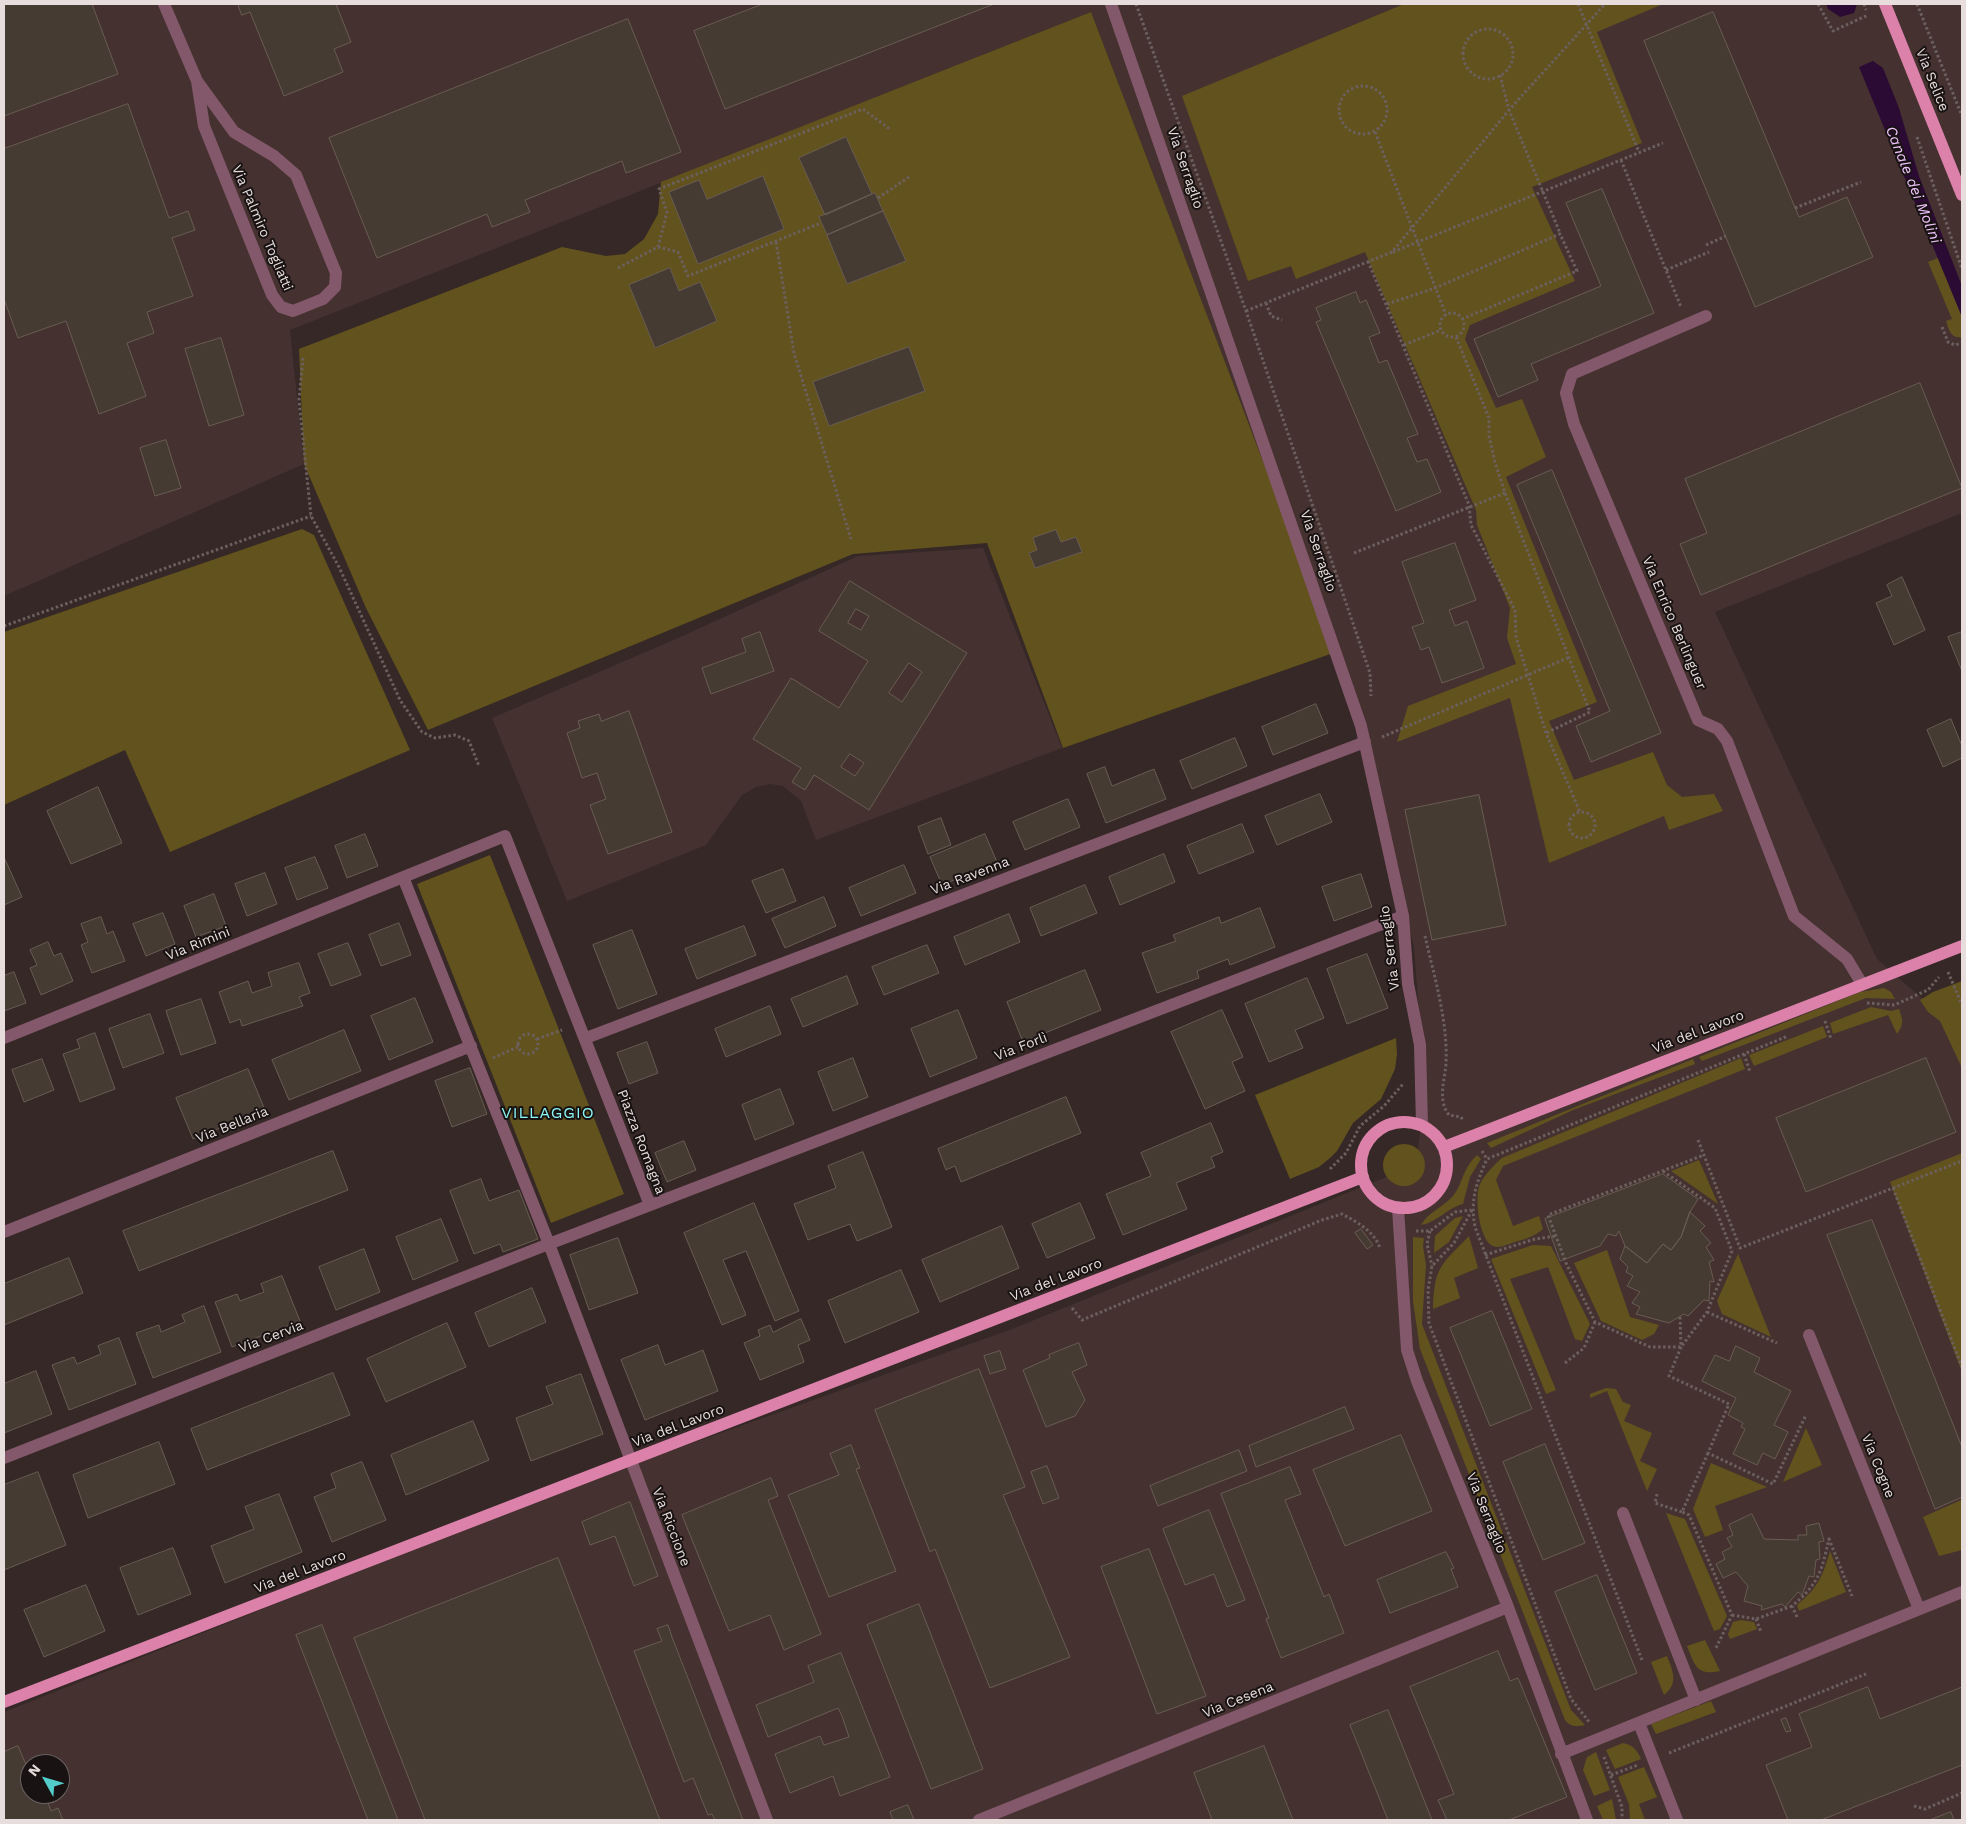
<!DOCTYPE html>
<html>
<head>
<meta charset="utf-8">
<style>
	body { margin:0 }
	#map { position:relative; width:1966px; height:1824px; overflow:hidden; background:#352826; font-family:"Work Sans",sans-serif }
	canvas { display:block }
	.frame { position:absolute; inset:0; border:5px solid #e6dddc; pointer-events:none }
	.north { position:absolute; left:20px; top:1754px; width:50px; height:50px; box-sizing:border-box; background:#181212; border:1px solid #6a6363; border-radius:50%; rotate:309deg; font-size:14px; font-weight:700; line-height:20px; text-align:center; color:#e6dddc }
	.north::after { content:''; display:block; margin:auto; width:18px; height:22px; background:#53cdc9; clip-path:polygon(50% 0,100% 100%,50% 72%,0 100%) }
</style>
</head>
<body>
<div id="map">
<canvas width="1966" height="1824"></canvas>
<div class="frame"></div>
<div class="north">N</div>
</div>
<script>
const ctx = document.querySelector('canvas').getContext('2d');
ctx.lineJoin = 'round';
function fillPath(path, color) {
  ctx.fillStyle = color;
  ctx.fill(path, 'evenodd');
}
function strokePath(path, color, width, dash) {
  ctx.strokeStyle = color;
  ctx.lineWidth = width;
  ctx.lineCap = dash ? 'butt' : 'round';
  ctx.setLineDash(dash || []);
  ctx.stroke(path);
}
function label(font, color, halo, rows, align = 'center') {
  ctx.font = font + ' "Work Sans",sans-serif';
  ctx.lineWidth = 4;
  ctx.setLineDash([]);
  ctx.textBaseline = 'middle';
  ctx.strokeStyle = halo;
  ctx.fillStyle = color;
  for (const [text, x, y, turn = 0] of rows) {
    ctx.save();
    ctx.translate(x, y);
    ctx.rotate((+turn || 0) * Math.PI / 180);
    ctx.textAlign = isNaN(turn) ? turn : align;
    if (halo) ctx.strokeText(text, 0, 0);
    ctx.fillText(text, 0, 0);
    ctx.restore();
  }
}
fillPath(new Path2D(`
	M4,4H1962V513L1715,612L1877,959L1943,1017L1962,1053V1820H4V1712L567,1488L1012,1329L1416,1165L1425,1092L1414,947L1336,652L1091,12L290,330L304,464L4,596ZM30,1764H60V1794H30Z
	M983,548L1062,748L816,840L801,801L783,786L770,784L756,787L742,795L706,845L567,901L492,718L676,639L858,556Z`), '#453230');
fillPath(new Path2D(`
	M1404,4H1663L1597,32L1642,143L1532,187L1575,281L1470,325L1465,339L1496,408L1522,399L1546,457L1506,477L1597,702L1549,721L1574,780L1653,752L1667,785L1682,797L1714,794L1723,811L1669,830L1664,816L1549,863L1510,698L1397,742L1408,706L1516,664L1507,638L1510,608L1477,525L1476,510L1365,252L1296,279L1291,266L1248,281L1182,96Z
	M1091,12L1336,652L1063,748L987,543L853,554L428,730L366,608L304,464L299,349L562,247L606,256L625,254L644,239L658,214L661,182Z
	M1938,258L1962,317V337C1951,339 1949,330 1946,321L1952,319L1928,262Z
	M302,529L314,535L410,750L170,852L125,750L4,805V632Z
	M490,855L624,1194L551,1223L417,884Z
	M1962,981V1068L1940,1021L1928,1012L1920,1000L1933,992Z
	M1884,988L1891,992L1895,999L1866,998L1702,1061L1699,1057L1860,992Z
	M1871,1007L1891,1011L1899,1009C1903,1020 1904,1024 1897,1034L1888,1015L1833,1034L1830,1023Z
	M1823,1026L1827,1037L1754,1066L1749,1055Z
	M1396,1038L1397,1054L1395,1069L1381,1099L1353,1123L1337,1151L1330,1158L1319,1167L1290,1179L1255,1095Z
	M1741,1058L1745,1069L1503,1166L1496,1180L1513,1226L1539,1216L1543,1229C1535,1236 1526,1239 1515,1242C1508,1244 1500,1249 1493,1246C1479,1240 1474,1197 1480,1184C1485,1174 1494,1165 1502,1158Z
	M1693,1059L1695,1064L1573,1110L1491,1148L1487,1143Z
	M1383 1165a21 21 0 1 1 42 0a21 21 0 1 1-42 0Z
	M1962,1153V1372L1890,1182Z
	M1477,1155L1481,1159L1470,1177L1463,1204C1447,1208 1438,1222 1421,1225C1428,1212 1444,1207 1453,1196C1463,1184 1462,1169 1477,1155Z
	M1699,1160L1718,1204L1671,1171Z
	M1463,1216L1449,1242L1434,1253L1435,1236L1455,1218Z
	M1469,1236L1478,1268L1454,1278L1460,1298L1433,1309C1434,1267 1441,1265 1469,1236Z
	M1413,1237L1424,1238L1423,1246L1426,1265L1422,1324L1571,1710L1585,1725C1576,1727 1571,1727 1565,1720L1420,1349L1413,1301Z
	M1533,1245L1551,1246L1590,1324L1582,1341L1575,1339L1548,1267L1510,1279L1556,1390L1546,1394L1491,1259Z
	M1607,1250L1630,1317L1659,1325L1654,1334L1642,1340L1601,1321L1574,1263Z
	M1738,1254L1771,1337L1722,1314L1717,1301Z
	M1606,1388L1616,1389L1623,1402L1631,1405L1624,1421L1652,1433L1640,1461L1657,1469L1647,1491L1607,1391L1590,1398V1394Z
	M1806,1428L1822,1465L1783,1482Z
	M1711,1463L1767,1487L1715,1506L1723,1530L1705,1537L1693,1509Z
	M1961,1500L1962,1550L1939,1556L1923,1517Z
	M1666,1513L1685,1519L1727,1616L1720,1629L1714,1631Z
	M1830,1551L1846,1592L1799,1611L1797,1605C1817,1589 1823,1576 1830,1551Z
	M1741,1620L1754,1622L1757,1629L1730,1639L1728,1634L1733,1622Z
	M1705,1640L1720,1671C1697,1676 1695,1666 1687,1646Z
	M1667,1656C1673,1672 1679,1683 1664,1695L1651,1662Z
	M1711,1701L1716,1712L1656,1734L1651,1724Z
	M1623,1743C1633,1745 1637,1750 1641,1759L1615,1769L1606,1750Z
	M1596,1752L1610,1790L1594,1796L1583,1770L1587,1757Z
	M1644,1767L1657,1797L1639,1804L1645,1820H1630L1629,1804L1618,1777Z
	M1612,1799L1616,1820H1603L1597,1806Z`), '#62521d');
fillPath(new Path2D(`
	M1826,4H1857L1854,13L1840,17L1828,9Z
	M1873,61L1883,68L1899,108L1919,176L1962,286V317L1859,67Z`), '#2b0a34');
const building = new Path2D(`
	M4,4H92L118,74L4,116Z
	M238,4H336L351,42L334,49L343,72L284,96L250,12L242,15Z
	M763,4H994L725,109L694,31Z
	M1713,12L1799,217L1847,197L1873,257L1755,307L1644,41Z
	M628,19L681,152L626,173L622,161L525,200L530,212L492,227L487,214L377,258L329,138Z
	M128,104L169,218L188,211L195,230L172,238L193,296L147,312L154,333L127,343L146,396L99,414L66,321L18,338L4,299V149Z
	M846,137L872,194L825,215L799,158Z
	M763,176L784,229L698,264L669,192L699,180L707,199Z
	M1602,189L1654,313L1531,364L1538,380L1498,397L1474,339L1601,286L1566,203Z
	M875,193L883,211L827,235L819,217Z
	M883,211L906,261L847,284L827,235Z
	M670,268L679,291L700,282L717,321L655,348L629,285Z
	M1356,292L1360,303L1366,300L1380,333L1369,337L1379,363L1387,360L1418,434L1407,438L1417,462L1427,459L1441,492L1396,511L1316,322L1321,320L1316,308Z
	M221,338L244,415L209,426L185,349Z
	M909,347L925,391L829,426L813,382Z
	M1920,383L1962,488L1701,595L1680,544L1707,533L1685,479Z
	M166,440L181,488L155,496L140,448Z
	M1552,470L1661,733L1591,762L1576,726L1610,711L1517,485Z
	M1056,530L1061,542L1076,537L1082,552L1035,568L1029,553L1037,550L1033,538Z
	M1455,543L1476,600L1449,610L1455,626L1467,621L1484,668L1442,683L1429,647L1421,650L1412,627L1424,623L1402,562Z
	M1902,577L1925,630L1894,645L1876,603L1892,596L1887,585Z
	M850,581L967,653L869,810L814,775L805,790L792,782L801,768L753,739L791,678L839,708L868,661L819,631ZM856,609L869,616L861,630L848,623ZM909,663L922,672L902,702L889,693ZM850,754L864,763L855,776L841,767Z
	M760,632L774,671L711,694L702,668L746,652L742,639Z
	M1962,632V671L1948,637Z
	M1316,704L1328,733L1273,755L1262,727Z
	M629,711L672,832L608,854L590,805L606,799L597,773L582,778L567,733L580,728L578,721L599,714L601,721Z
	M1951,719L1962,746V758L1943,767L1927,730Z
	M1235,738L1247,766L1192,789L1180,761Z
	M1105,767L1112,786L1154,769L1166,799L1106,823L1087,774Z
	M98,787L122,843L71,864L47,811Z
	M1320,794L1332,822L1277,845L1265,816Z
	M1479,795L1506,925L1432,940L1405,810Z
	M1068,799L1080,827L1025,850L1013,822Z
	M941,818L951,845L928,854L918,827Z
	M1242,824L1254,852L1199,874L1187,846Z
	M365,834L378,866L347,878L335,846Z
	M985,834L997,862L942,885L930,857Z
	M1164,854L1175,882L1120,905L1109,877Z
	M4,857L22,897L4,905Z
	M315,857L328,888L297,900L285,868Z
	M904,865L916,893L861,916L849,888Z
	M783,869L796,901L766,913L752,881Z
	M265,873L277,904L247,916L235,884Z
	M1361,874L1372,907L1334,921L1322,887Z
	M1085,885L1097,913L1041,936L1030,908Z
	M214,894L226,926L196,937L184,906Z
	M824,897L836,926L785,948L772,919Z
	M1260,908L1275,947L1230,965L1228,959L1197,971L1199,978L1157,993L1142,953L1176,941L1173,935L1219,917L1221,923Z
	M163,913L175,944L146,956L133,924Z
	M1009,914L1020,942L965,965L954,937Z
	M101,917L107,934L113,931L125,961L92,973L81,945L88,942L81,924Z
	M399,923L411,955L381,966L369,935Z
	M744,926L756,955L697,979L685,949Z
	M632,930L657,994L618,1009L593,945Z
	M48,942L54,956L61,953L73,981L41,995L30,968L37,965L30,950Z
	M348,943L361,975L331,986L318,954Z
	M927,945L939,973L884,995L872,967Z
	M1367,954L1388,1008L1347,1024L1327,969Z
	M299,963L310,993L299,997L303,1006L242,1026L240,1019L230,1023L219,992L248,981L252,993L272,986L268,973Z
	M1085,970L1101,1010L1023,1042L1007,1002Z
	M14,972L26,1003L4,1011V976Z
	M847,976L858,1004L803,1027L791,999Z
	M1307,978L1324,1018L1295,1030L1303,1048L1269,1062L1245,1004Z
	M415,998L433,1042L389,1060L371,1016Z
	M201,999L216,1043L181,1055L166,1011Z
	M770,1006L781,1034L726,1057L715,1029Z
	M958,1010L977,1058L930,1077L911,1029Z
	M1222,1010L1243,1057L1232,1062L1245,1091L1205,1109L1171,1032Z
	M150,1014L164,1053L123,1068L109,1029Z
	M344,1030L361,1071L289,1100L272,1060Z
	M95,1033L115,1089L80,1102L63,1054L80,1048L77,1040Z
	M647,1042L658,1073L629,1084L617,1053Z
	M853,1058L868,1097L833,1111L818,1072Z
	M1926,1058L1956,1132L1806,1192L1776,1118Z
	M42,1059L54,1090L24,1102L12,1070Z
	M470,1068L487,1114L452,1127L435,1081Z
	M248,1069L265,1110L193,1139L176,1098Z
	M780,1089L794,1124L755,1140L742,1105Z
	M1066,1097L1081,1133L961,1182L955,1166L946,1170L938,1149Z
	M1211,1123L1223,1152L1211,1157L1215,1167L1176,1183L1187,1209L1123,1235L1106,1194L1151,1176L1141,1153Z
	M684,1141L696,1170L667,1182L655,1153Z
	M333,1151L348,1190L139,1271L123,1231Z
	M863,1152L892,1227L857,1241L850,1224L808,1240L794,1204L836,1188L828,1166Z
	M1663,1174L1698,1199L1690,1212L1681,1237L1671,1250L1663,1244L1647,1263L1625,1246L1619,1231L1616,1236L1608,1234L1600,1246L1560,1261L1545,1219Z
	M481,1179L489,1201L519,1190L538,1239L503,1252L500,1244L474,1254L450,1191Z
	M754,1203L799,1311L775,1321L746,1251L723,1260L746,1315L722,1325L684,1233Z
	M1080,1203L1095,1238L1047,1258L1032,1224Z
	M1690,1212L1705,1226L1700,1231L1711,1243L1706,1247L1714,1260L1709,1262L1714,1282L1710,1281L1709,1301L1704,1300L1688,1316L1684,1314L1669,1323L1636,1314L1640,1307L1632,1303L1640,1292L1627,1286L1633,1276L1626,1272L1628,1267L1620,1259L1625,1246L1647,1263L1663,1244L1671,1250L1681,1237Z
	M441,1219L458,1261L413,1280L396,1237Z
	M1872,1220L1962,1447V1497L1935,1509L1827,1235Z
	M1002,1226L1019,1268L940,1302L922,1260Z
	M1361,1229L1373,1245L1367,1249L1355,1233Z
	M618,1238L638,1293L589,1310L570,1255Z
	M364,1249L380,1292L336,1310L319,1267Z
	M69,1258L83,1293L4,1325V1284Z
	M901,1270L919,1312L845,1343L828,1301Z
	M282,1276L300,1321L232,1347L215,1302L237,1294L240,1301L264,1292L261,1284Z
	M532,1288L546,1322L489,1347L475,1313Z
	M204,1306L221,1352L153,1378L136,1333L159,1325L161,1332L185,1322L182,1315Z
	M1492,1311L1532,1409L1490,1426L1450,1328Z
	M801,1319L810,1340L798,1345L804,1362L760,1380L744,1343L760,1336L758,1330L770,1325L773,1332Z
	M447,1323L466,1367L386,1402L367,1359Z
	M119,1338L136,1384L69,1410L52,1365L74,1357L77,1364L101,1354L98,1346Z
	M1079,1343L1087,1365L1072,1372L1085,1400L1075,1416L1046,1427L1023,1370L1050,1358L1049,1355Z
	M658,1345L665,1365L703,1350L718,1391L645,1420L621,1360Z
	M1736,1346L1760,1358L1754,1372L1791,1391L1774,1425L1788,1432L1775,1459L1763,1453L1757,1465L1733,1454L1745,1429L1741,1427L1743,1423L1728,1415L1736,1398L1702,1381L1715,1355L1729,1361Z
	M1000,1351L1006,1369L990,1374L984,1356Z
	M979,1369L1025,1487L1003,1495L1070,1657L990,1688L935,1549L930,1552L875,1410Z
	M36,1371L52,1414L4,1433V1384Z
	M333,1373L350,1415L207,1470L191,1429Z
	M581,1374L603,1434L531,1461L516,1418L553,1404L546,1387Z
	M1345,1407L1354,1429L1256,1467L1249,1446Z
	M473,1421L489,1460L406,1495L391,1455Z
	M1401,1435L1432,1511L1345,1546L1313,1470Z
	M159,1442L175,1484L88,1518L73,1475Z
	M1545,1444L1585,1543L1543,1560L1503,1462Z
	M851,1445L860,1468L856,1469L896,1571L829,1597L788,1495L839,1475L830,1454Z
	M1239,1450L1247,1471L1158,1506L1150,1486Z
	M362,1462L386,1520L332,1542L314,1497L336,1488L331,1474Z
	M1047,1466L1059,1498L1043,1504L1031,1472Z
	M1290,1467L1301,1494L1285,1500L1324,1597L1329,1594L1344,1633L1281,1658L1266,1619L1269,1618L1221,1494Z
	M38,1472L66,1545L4,1570V1485Z
	M771,1478L778,1496L768,1500L821,1634L784,1650L770,1615L729,1631L682,1515Z
	M279,1494L302,1552L225,1583L211,1546L254,1529L245,1507Z
	M630,1502L658,1576L634,1586L615,1536L590,1545L582,1522Z
	M1209,1510L1245,1600L1227,1607L1214,1574L1185,1585L1163,1529Z
	M1752,1514L1764,1539L1798,1540V1535H1807L1806,1526L1819,1523L1824,1541L1819,1542L1820,1559L1816,1560L1814,1577L1809,1576L1802,1595L1798,1592L1785,1607L1782,1604L1761,1610L1762,1606L1744,1601L1748,1586L1736,1572L1723,1578L1716,1564L1725,1559L1722,1552L1732,1547L1727,1538L1733,1535L1729,1525Z
	M173,1548L191,1594L138,1615L120,1568Z
	M1149,1549L1206,1696L1157,1714L1101,1567Z
	M1446,1552L1454,1568L1451,1569L1458,1587L1390,1613L1377,1580Z
	M558,1558L660,1820H425L354,1638Z
	M1597,1575L1637,1673L1595,1690L1555,1592Z
	M86,1585L105,1631L44,1657L24,1610Z
	M919,1604L983,1769L931,1789L867,1625Z
	M322,1625L398,1820H368L296,1635Z
	M668,1625L672,1637L743,1820H715L712,1814L708,1815L693,1778L684,1782L634,1651L662,1641L657,1629Z
	M1498,1651L1510,1681L1518,1678L1567,1797L1509,1820H1447L1438,1800L1454,1794L1410,1687Z
	M841,1653L890,1777L840,1796L833,1776L790,1793L775,1754L820,1736L824,1745L849,1737L842,1716L838,1708L768,1737L756,1705L814,1682L808,1666Z
	M1868,1687L1880,1719L1962,1687V1765L1821,1820H1788L1766,1765L1812,1747L1799,1714Z
	M1388,1710L1432,1820H1388L1350,1725Z
	M1786,1718L1791,1731L1786,1732L1781,1720Z
	M18,1746L30,1774V1794H45L51,1811L58,1808L63,1820H4V1752Z
	M1264,1746L1293,1820H1212L1194,1773Z
	M908,1805L914,1820H893L890,1812Z
	M1951,1812L1954,1820H1930Z`);
fillPath(building, '#463b33');
strokePath(building, '#685c53', 1);
strokePath(new Path2D(`
	M1136,4L1246,311L1370,673L1371,696
	M1578,4L1639,152
	M1818,4L1833,31L1868,15
	M1864,4L1866,10
	M1917,4L1962,116
	M1463 54a25 25 0 1 1 50 0a25 25 0 1 1-50 0Z
	M1500,75L1509,110L1560,233
	M1339 110a24 24 0 1 1 48 0a24 24 0 1 1-48 0Z
	M1375,132L1446,315
	M1917,137L1962,269
	M1621,160L1681,307
	M878,198L909,177
	M1795,208L1861,182
	M776,242L794,353L851,539
	M1706,245L1726,236
	M658,247L678,252L688,276L821,223
	M1393,252L1663,143
	M1368,261L1469,505L1471,525L1515,610L1516,637L1546,733L1580,812
	M618,268L658,247L667,212L659,189L863,109L891,130
	M1666,270L1709,252
	M1266,303L1271,316L1282,320
	M1387,304L1435,288L1560,234L1577,271L1462,319
	M1246,311L1392,252L1509,110L1605,4
	M1440 325a12 12 0 1 1 24 0a12 12 0 1 1-24 0Z
	M1942,327L1948,342L1955,345L1962,343
	M1456,337L1489,418V436L1495,462L1505,493L1590,712L1546,733
	M1404,345L1441,330
	M303,358L299,400L311,516L339,567L400,700L422,732L435,738L455,735L469,741L479,766
	M1354,553L1505,493
	M4,626L311,516
	M1382,737L1570,657
	M1569 825a13 13 0 1 1 26 0a13 13 0 1 1-26 0Z
	M1425,936C1434,976 1448,1021 1446,1063C1445,1081 1437,1099 1449,1115L1461,1117L1463,1120
	M1948,972L1962,1005
	M1867,1003L1894,1005L1928,990L1939,977
	M1825,1021L1831,1039
	M518 1044a10 10 0 1 1 20 0a10 10 0 1 1-20 0Z
	M537,1039L562,1030
	M1744,1054L1750,1072
	M493,1058L518,1047
	M1698,1140L1740,1248L1962,1161
	M1482,1151L1487,1159
	M1330,1169L1346,1153L1360,1126L1384,1106L1403,1084
	M1663,1171L1715,1208L1732,1251L1707,1312L1681,1347H1650L1595,1322L1566,1263L1548,1215L1704,1155
	M1893,1188L1962,1367
	M1472,1210L1454,1243L1432,1266L1428,1290L1429,1323L1571,1699L1590,1723
	M1416,1231H1430L1455,1212L1471,1210
	M1430,1231L1427,1244L1432,1266
	M1485,1255L1535,1239L1556,1236
	M1072,1308L1082,1320L1322,1220L1342,1214C1357,1222 1374,1231 1380,1248
	M1707,1312L1777,1343
	M1680,1317L1681,1347L1669,1376L1729,1404L1708,1453L1773,1484L1806,1415
	M1565,1363L1584,1348L1595,1322
	M1708,1453L1682,1512L1689,1515L1732,1615L1715,1650
	M1657,1494L1655,1503L1682,1512
	M1732,1615L1756,1619L1792,1606
	M1797,1617L1792,1606C1819,1583 1821,1573 1829,1539L1852,1596
	M1756,1619L1761,1632
	M1642,1660L1475,1227C1470,1201 1476,1183 1487,1159L1788,1036
	M1669,1753L1866,1674
	M1604,1757L1622,1807V1820
	M1611,1775L1638,1765
	M1914,1806L1925,1809L1962,1793`), '#6c605f', 3, [2.5, 2.5]);
strokePath(new Path2D(`
	M164,4L197,81L234,132L274,156L296,175L336,273L335,287L323,299L293,311L281,307L272,295L204,126L197,81
	M1111,4L1361,726L1403,916L1408,984L1420,1045L1422,1125
	M1706,316L1572,374L1566,393L1574,424L1698,720L1718,729L1727,741L1794,916L1847,959L1862,984
	M403,877L549,1244L767,1820
	M4,1038L505,836L650,1205
	M586,1038L1365,742
	M1398,1208L1407,1350L1417,1381L1508,1607L1587,1820
	M4,1232L471,1046
	M1809,1335L1919,1609
	M4,1458L541,1247L1403,916
	M1623,1513L1696,1700
	M1639,1723L1677,1820
	M1561,1754L1962,1592
	M979,1820L1508,1607`), '#84586b', 12);
strokePath(new Path2D(`
	M1885,4L1962,195
	M1361 1165a43 43 0 1 1 86 0a43 43 0 1 1-86 0Z
	M1444,1147L1962,946
	M4,1702L1363,1177`), '#db81aa', 12);
label('14px', '#e6dddc', '#181212', [
	["Via Selice",1932,80,68],
	["Via Serraglio",1185,168,71],
	["Via Palmiro Togliatti",262,228,67],
	["Via Serraglio",1318,551,71],
	["Via Enrico Berlinguer",1674,623,67],
	["Via Ravenna",970,876,-21],
	["Via Rimini",198,944,-22],
	["Via Serraglio",1390,948,-97],
	["Via del Lavoro",1698,1032,-21],
	["Via Forlì",1021,1047,-21],
	["Via Bellaria",232,1125,-22],
	["Piazza Romagna",641,1142,69],
	["Via del Lavoro",1056,1280,-21],
	["Via Cervia",271,1337,-21],
	["Via del Lavoro",678,1426,-21],
	["Via Cogne",1878,1466,68],
	["Via Serraglio",1486,1513,68],
	["Via Riccione",671,1527,69],
	["Via del Lavoro",300,1572,-21],
	["Via Cesena",1238,1700,-22]
]);
label('italic 15px', '#efc3fc', '#181212', [
	["Canale dei Molini",1913,185,68]
]);
ctx.letterSpacing = '1px';
label('16px', '#8df8f4', '#181212', [
	["VILLAGGIO",548,1113]
]);
ctx.letterSpacing = '0px';
</script>
</body>
</html>
